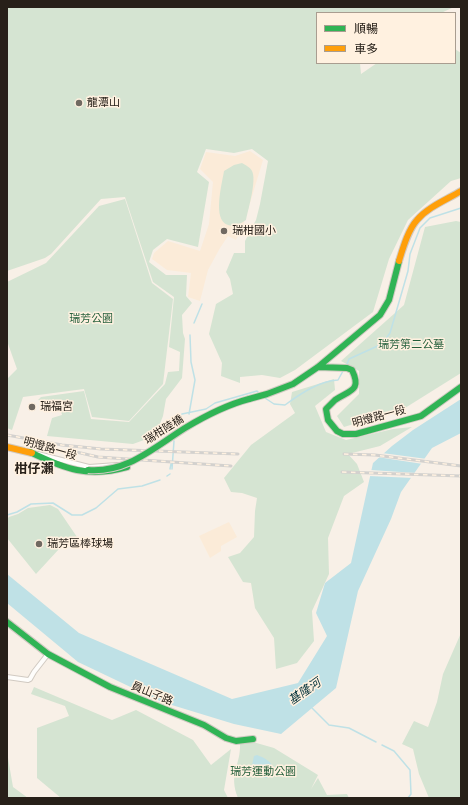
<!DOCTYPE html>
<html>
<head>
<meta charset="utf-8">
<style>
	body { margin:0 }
	#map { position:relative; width:468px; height:805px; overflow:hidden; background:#f8f0e7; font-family:"Space Grotesk","Noto Sans TC",sans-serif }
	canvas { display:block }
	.frame { position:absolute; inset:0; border:8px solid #272019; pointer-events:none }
	.legend { position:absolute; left:316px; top:12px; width:140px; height:52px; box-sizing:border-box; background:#fff1e0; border:1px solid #a99d90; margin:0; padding:5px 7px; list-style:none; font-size:12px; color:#272019 }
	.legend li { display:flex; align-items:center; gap:8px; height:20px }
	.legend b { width:20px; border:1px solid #a99d90 }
</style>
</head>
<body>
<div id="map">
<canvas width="468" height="805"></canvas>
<div class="frame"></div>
<ul class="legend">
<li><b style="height:5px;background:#30b455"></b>順暢</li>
<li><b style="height:5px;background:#ff9f0a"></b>車多</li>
</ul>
</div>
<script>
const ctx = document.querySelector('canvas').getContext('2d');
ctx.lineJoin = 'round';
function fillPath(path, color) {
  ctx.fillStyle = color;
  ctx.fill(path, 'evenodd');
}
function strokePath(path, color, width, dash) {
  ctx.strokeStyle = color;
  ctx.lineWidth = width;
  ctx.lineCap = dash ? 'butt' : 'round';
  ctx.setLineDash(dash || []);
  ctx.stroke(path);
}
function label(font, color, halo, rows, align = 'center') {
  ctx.font = font + ' "Space Grotesk","Noto Sans TC",sans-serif';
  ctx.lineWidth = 3;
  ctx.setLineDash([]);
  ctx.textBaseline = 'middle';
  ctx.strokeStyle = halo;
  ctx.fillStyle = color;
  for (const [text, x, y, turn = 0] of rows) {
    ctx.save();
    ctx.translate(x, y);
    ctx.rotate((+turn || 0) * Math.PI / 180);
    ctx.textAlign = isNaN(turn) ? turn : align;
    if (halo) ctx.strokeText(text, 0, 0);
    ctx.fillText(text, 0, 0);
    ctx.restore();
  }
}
fillPath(new Path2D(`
	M250,151L263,160L243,226L236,240L228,236L220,248L208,270L200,301L188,297L191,273L167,270L152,259L154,253L168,241L200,251L209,224L213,182L200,169L206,152L235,156Z
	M229,522L237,537L221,546V551L210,558L199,536Z`), '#fbebd8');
fillPath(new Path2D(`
	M7,7H454L441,13H317V63H360L361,74L377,63H455V49L461,53V178L451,181L408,220L389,259L373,312L295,370L280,378L262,375L240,377V383L221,376L222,363L209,334L216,304L233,294L230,279L226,272L234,253H245V241L256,220L260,204L268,161L252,149L234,153L206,149L197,172L209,182L198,247L167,239L153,250L149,262L166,275H187L186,296L192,303L182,315L183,333L185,339L182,378L166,399L163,416L155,436L133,444L47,436L52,418L62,415L59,404L38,400L41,397L84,391L91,419L129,422L165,384L168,372L179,371L180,352L169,347L174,297L153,282L125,197L101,199L51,254L45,258L7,271Z
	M242,163C245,165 250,167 252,171C257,180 248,210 246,220C240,224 235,227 228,225C212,220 222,184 224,171L234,165Z
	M125,199L152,283L173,299L163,384L129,421L92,417L84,389L23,397L12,430L7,428V379L17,369L7,341V282L46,263L99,206Z
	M456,221L461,222V373L405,408L344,427L337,416L359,394V371L341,361L404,305L425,227Z
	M334,379L335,390L315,406L326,432L346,440L393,429L412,427L380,446L348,454L357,464L364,482L344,496L328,538L329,574L312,611L314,641L297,663L276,669L274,638L255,608L251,583L243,582L228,557L240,553L254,537L255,511L257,498L242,493L231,492L224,478L251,445L295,413L290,404L292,392Z
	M50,505L58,509L77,537L59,549L36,574L7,538V519L9,517L18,514L28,508Z
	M461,633V798H429L419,774L413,749L402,744L414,721L428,727L437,702L443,674Z
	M34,687L112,720L136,710L193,740L211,765L231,749L224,790L228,798H61L37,778V728L69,716L65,706L31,694Z
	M253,742L274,748L318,775L311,789L318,778L327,795L347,794L349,798H238C228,773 241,766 240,743Z
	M7,752L13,787L28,798H7Z`), '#d5e4d2');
fillPath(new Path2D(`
	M461,399V433L432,448L401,492L391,519L358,591L336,688L281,734L234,724L162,702L78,662L7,603V574L79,633L232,699L298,683L327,636L316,613L325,583L351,563L373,463L392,446L413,430Z
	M257,755C265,758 271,761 274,769L267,778L260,777L255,774L252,765L254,756Z`), '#bfe1e6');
fillPath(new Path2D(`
	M382,453L427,459L423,464L377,457Z
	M370,470L417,473L413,478L369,476Z`), '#f8f0e7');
strokePath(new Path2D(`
	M194,323L202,304
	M347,364L349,359L382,344L390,333L408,271L410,254L420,228L430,218L461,208
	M265,398L274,404L285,405C300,394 319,381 338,380L343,371
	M189,414L195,380L191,362L190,335
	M175,428L176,422L182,414L206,409L215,403L257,391L258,392
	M170,469L171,464
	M172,469L174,441
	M167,476L170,474
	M7,515L17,512L31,504L53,503L72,515H82L96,508L118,489L142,486L160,480
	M312,708L329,725L349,728L376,742
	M382,745L394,751L410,770L411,794L408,798`), '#bfe1e6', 1.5);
const street = new Path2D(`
	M38,454L89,467L117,465
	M7,677L28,680L30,679L34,672L48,654`);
const fast = new Path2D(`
	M318,367L347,368L352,370C362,391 350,390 335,400C332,403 329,406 326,409L328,420L337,431L343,434H356L421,416L461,387
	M249,399L267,394L293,384L318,367L380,315L389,300L399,261
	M30,452C65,469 88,478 127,467
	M7,622L48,654L110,687L204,725L226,738L236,741L253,739`);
const slow = new Path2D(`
	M399,261C403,248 408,230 417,220C428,207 446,200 461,191
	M7,447L32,453`);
strokePath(street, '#d1cac2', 6);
strokePath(fast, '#d1cac2', 8);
strokePath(slow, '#d1cac2', 8);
strokePath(street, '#fefdfb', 4);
strokePath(fast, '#30b455', 6);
strokePath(slow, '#ff9f0a', 6);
const rail = new Path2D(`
	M7,435L62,445L101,449L238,454
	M72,451L98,457L231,466
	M344,454L375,455L461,466
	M342,472L461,476`);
strokePath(rail, '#d3d1ce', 3);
strokePath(rail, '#fff1e0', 1.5, [4.5]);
const fastBridge = new Path2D(`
	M88,470C127,473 153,448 185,428C205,416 226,405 249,399`);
strokePath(fastBridge, '#d1cac2', 8, []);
strokePath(fastBridge, '#30b455', 6);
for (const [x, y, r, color] of [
	[79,103,4,"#706961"],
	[224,231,4,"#706961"],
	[32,407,4,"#706961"],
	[39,544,4,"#706961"]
]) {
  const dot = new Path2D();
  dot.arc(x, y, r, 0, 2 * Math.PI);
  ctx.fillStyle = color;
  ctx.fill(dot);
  strokePath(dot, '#fff1e0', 1.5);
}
label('11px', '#272019', '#fff1e0', [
	["龍潭山",87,103],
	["瑞柑國小",232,231],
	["瑞福宮",40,407],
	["瑞芳區棒球場",47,544]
], 'left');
label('11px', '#245f3b', '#fff1e0', [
	["瑞芳公園",91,319],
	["瑞芳第二公墓",411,345],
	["瑞芳運動公園",263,772]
]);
label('11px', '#272019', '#fff1e0', [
	["明燈路一段",379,417,-15],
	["瑞柑陸橋",164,430,-32],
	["明燈路一段",50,449,16],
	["員山子路",152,694,22]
]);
label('italic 12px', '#00313a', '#fff1e0', [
	["基隆河",305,692,-35]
]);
label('bold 13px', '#272019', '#fff1e0', [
	["柑仔瀨",34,469]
]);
</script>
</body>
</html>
